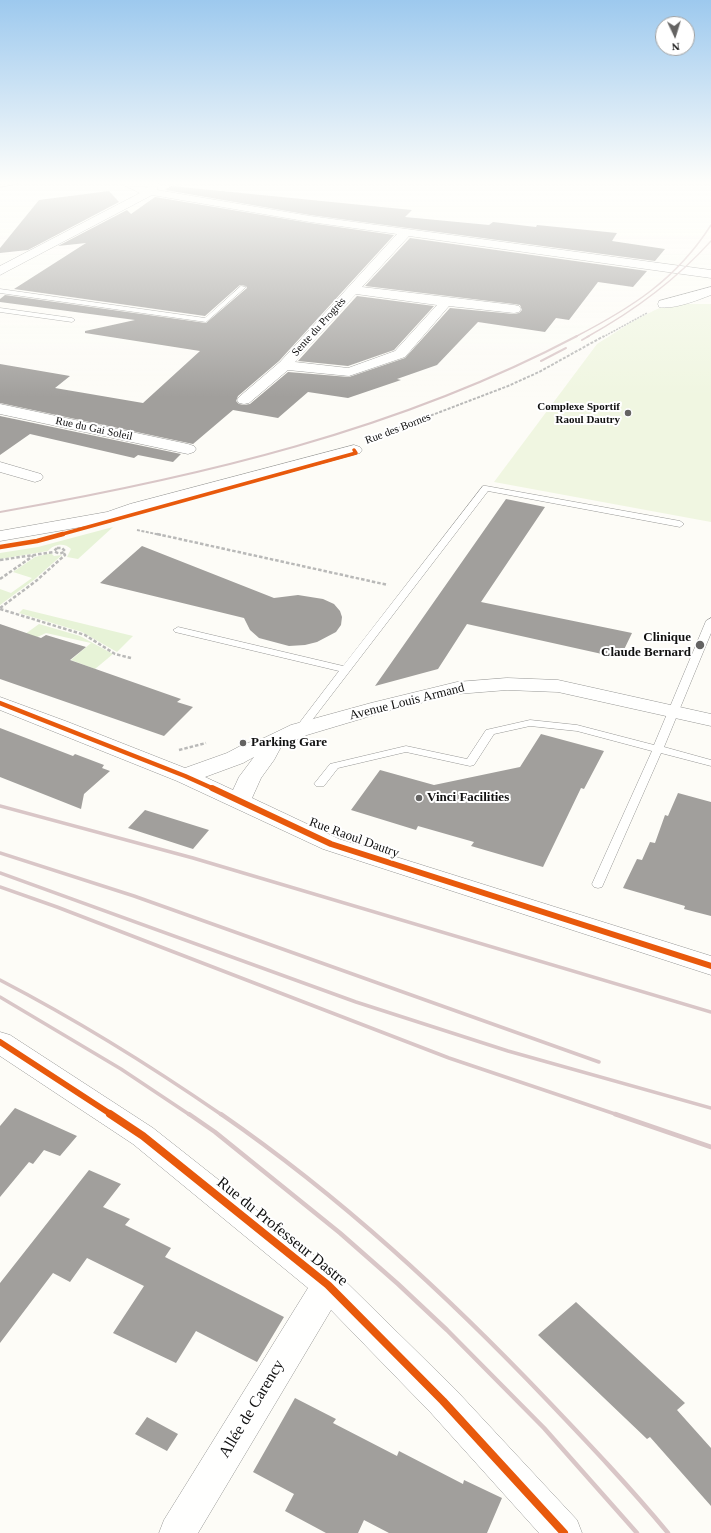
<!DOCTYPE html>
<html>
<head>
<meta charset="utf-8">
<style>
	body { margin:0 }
	#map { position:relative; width:711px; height:1533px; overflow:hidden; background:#fdfcf7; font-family:"Times New Roman",serif }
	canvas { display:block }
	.north { position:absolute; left:655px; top:16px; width:40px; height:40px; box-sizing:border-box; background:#fff; border:1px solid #a0a0a0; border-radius:50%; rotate:176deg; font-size:11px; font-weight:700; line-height:16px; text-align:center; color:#111 }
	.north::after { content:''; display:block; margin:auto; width:14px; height:18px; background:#646362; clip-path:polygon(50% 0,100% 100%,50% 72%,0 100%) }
</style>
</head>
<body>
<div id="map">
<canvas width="711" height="1533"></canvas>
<div class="north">N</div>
</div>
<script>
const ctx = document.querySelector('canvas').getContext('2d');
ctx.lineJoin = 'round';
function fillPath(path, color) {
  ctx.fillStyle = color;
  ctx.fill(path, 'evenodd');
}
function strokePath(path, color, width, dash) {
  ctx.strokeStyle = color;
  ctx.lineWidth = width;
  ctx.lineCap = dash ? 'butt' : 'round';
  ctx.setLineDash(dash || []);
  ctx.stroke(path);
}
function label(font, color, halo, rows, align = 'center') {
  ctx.font = font + ' "Times New Roman",serif';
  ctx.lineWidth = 4;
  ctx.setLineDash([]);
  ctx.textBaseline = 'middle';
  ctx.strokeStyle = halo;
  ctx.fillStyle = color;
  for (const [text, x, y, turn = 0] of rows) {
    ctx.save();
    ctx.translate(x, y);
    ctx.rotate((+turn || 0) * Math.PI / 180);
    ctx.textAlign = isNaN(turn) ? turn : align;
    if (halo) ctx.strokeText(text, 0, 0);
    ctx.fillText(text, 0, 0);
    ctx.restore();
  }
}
fillPath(new Path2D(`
	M113,527L78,559L67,557L71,549C65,542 53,544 48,551L0,559V553L38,547Z
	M51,553L54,556L62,555L35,579L0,605V589L11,593L32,578L13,572L35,557Z
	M23,609L133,636L117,652L82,632L19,613Z
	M39,624L80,636L113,654L95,669L71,660L91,643L46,633L27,642L17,640Z`), '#e7f3d7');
fillPath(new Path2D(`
	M670,304H711V522L494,482L597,344L630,323L655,310Z`), '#f0f6e1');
fillPath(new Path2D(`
	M171,186L412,210L405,217L489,225L493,222L536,227L537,225L617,233L612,241L665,249L655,261L310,215L165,190Z
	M109,191L119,202L28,250L0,253V248L39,200Z
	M155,197L310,223L394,235L279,361L238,396L236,401L239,404L244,405L250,404L288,372L349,377L405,358L450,308L514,314L519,313L522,310L520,305L514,304L365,286L410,238L647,271L633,287L598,282L569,320L556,318L545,332L478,322L437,365L397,379L401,380L348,398L308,392L278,418L233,410L193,444L0,403V364L70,376L55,388L143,403L200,351L85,333V331L135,320L0,302V299L5,295L206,323L247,288L246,286L240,285L205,316L14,289L86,243L58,246L127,210L131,214Z
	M357,296L434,306L394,350L348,366L298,361Z
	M0,416L181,454L173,462L138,455L134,458L30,434L0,455Z
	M506,499L545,507L481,602L632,633L620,658L467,624L438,669L375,686Z
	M142,546L274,598L298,595L323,599L334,604L340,611L342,617L341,625L336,632L317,642L305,645L289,646L259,638L250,630L244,618L100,583Z
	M0,624L41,638L46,635L86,647L70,660L181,699L177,702L193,707L164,736L0,679Z
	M0,728L73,756L75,754L104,765L102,768L110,771L84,794L81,809L0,777Z
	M541,734L604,751L584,789L581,788L543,867L471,846L474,842L418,826L416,830L351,810L380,770L434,785L520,767Z
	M678,793L711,802V916L684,909L685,906L623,888L637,859L642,860L650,842L655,843L665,815L668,816Z
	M145,810L209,830L193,849L128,828Z
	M15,1108L77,1136L60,1156L44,1150L33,1164L29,1162L0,1197V1126Z
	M89,1170L121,1184L103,1207L130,1219L125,1225L171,1248L165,1257L284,1317L257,1362L196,1331L176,1363L113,1333L144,1286L87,1258L70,1282L53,1273L0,1343V1283Z
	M576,1302L685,1403L677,1410L711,1448V1506L650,1437L647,1439L538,1335Z
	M295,1398L336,1419L333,1423L397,1456L399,1451L463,1484L464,1480L502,1498L487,1533H389L364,1520L358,1533H326L285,1511L294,1494L253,1472Z
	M147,1417L178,1434L167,1451L135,1434Z`), '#a19f9c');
const service = new Path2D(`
	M241,286L246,287L206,322L0,293V289L205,318Z
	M0,308L72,318L75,320L72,322L0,312Z
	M483,486H486L680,521L684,524L680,527L488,491L303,732L299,733L294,730L339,671L175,632L173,630L178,627L343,666Z
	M711,618V633L664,747L711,760V766L661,753L602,887L598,888L594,887L592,884L652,751L577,731L530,726L494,734L474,765L470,766L406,752L338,768L324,786H316L314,784L330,764L406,746L467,759L486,730L530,720L577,725L654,745L706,621Z`);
const minor = new Path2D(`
	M122,182H134L147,188L149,183L156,182L158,185L157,190L310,216L711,270V278L409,236L362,287L514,305L519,306L521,309L519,312L514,313L449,306L405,357L349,376L288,370L249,403L244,404L239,403L237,400L239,397L280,362L397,234L310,222L152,195L0,275V266L140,193L123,185ZM356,294L437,305L395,351L348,368L295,362Z
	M711,287V295C698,300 673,310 659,307L658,304L659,301Z
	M0,404L188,444L194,446L196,449L194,452L188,454L0,414Z
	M354,445L360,447L362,450L360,453L142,512L110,522L0,541V531L107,512L130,504Z
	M0,462L41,474L43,477L41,480L35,482L0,472Z
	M507,678L558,680L711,714V726L558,692L507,690L457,694L384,712L307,735L281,747L274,760L261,778L252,798L339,839L711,956V975L323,849L177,781L0,710V697L68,722L185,768L227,753L244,744L264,738L291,725L371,703L457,682ZM254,757L239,777L233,790L205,777L243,763Z
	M0,1032L10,1035L153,1128L339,1275L455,1389L577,1520L582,1533H539L431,1413L331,1310L198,1533H159L164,1520L308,1288L133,1144L0,1056Z`);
const secondary = new Path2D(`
	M0,182H18L17,184L0,187Z
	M118,182H160C153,189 125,189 118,182Z`);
strokePath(service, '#979795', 1);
strokePath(minor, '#979795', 1);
strokePath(secondary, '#8e8d8b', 1);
strokePath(new Path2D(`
	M603,337L647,313`), '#b9b9b8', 1.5, [2, 1]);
strokePath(new Path2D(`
	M372,438L508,386L539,372L604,336
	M137,530L161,535`), '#b9b9b8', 2, [3, 1.5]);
strokePath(new Path2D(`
	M157,534L388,585
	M57,548H62L65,551C61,554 58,554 54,551Z
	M0,560L54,552
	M0,579L33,556
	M0,608L36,581L65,555L63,552
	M0,609L85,635L115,654L131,658
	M179,750L206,743`), '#b9b9b8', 2.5, [3.5, 2]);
fillPath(service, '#fffffe');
fillPath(minor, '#fffffe');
fillPath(secondary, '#f6f4eb');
strokePath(new Path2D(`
	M575,337C631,308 676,280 711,225
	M587,337C634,311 675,281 711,241`), '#d9c6c7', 1.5);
strokePath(new Path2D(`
	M582,340L589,336
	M541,361L566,348
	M0,512C198,477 397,431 577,336`), '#d9c6c7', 2);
strokePath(new Path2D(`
	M0,806L193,858L711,1012
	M0,853L134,896L599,1062
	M0,873L356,1002L508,1051L711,1108
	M0,887L57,907L449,1058L618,1115
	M0,980C77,1020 151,1066 222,1115
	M0,997L121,1069L190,1115`), '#d9c6c7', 3.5);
strokePath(new Path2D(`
	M189,1114L215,1132L340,1233L398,1284L447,1330L544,1428L637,1533
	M221,1114C341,1197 447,1295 548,1401C589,1444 630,1487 668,1533
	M615,1114L711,1147`), '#d9c6c7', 4.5);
strokePath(new Path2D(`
	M59,535L356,453L354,450`), '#e8590c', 3.5);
strokePath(new Path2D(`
	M0,547L37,541L63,534
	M0,703L185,776L214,789`), '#e8590c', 4.5);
strokePath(new Path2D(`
	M212,788L331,844L711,966
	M0,1042L112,1115`), '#e8590c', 6);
strokePath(new Path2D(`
	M110,1114L143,1136L328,1285L443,1401L564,1533`), '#e8590c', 8);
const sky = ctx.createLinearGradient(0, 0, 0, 397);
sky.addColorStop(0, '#9dc9ee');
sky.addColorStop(0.46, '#fefefb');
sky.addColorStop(1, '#fefefb00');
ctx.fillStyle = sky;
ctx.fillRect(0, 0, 711, 397);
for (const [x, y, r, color] of [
	[628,413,4,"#646362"],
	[700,645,5,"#646362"],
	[243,743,4,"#646362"],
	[419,798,4,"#646362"]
]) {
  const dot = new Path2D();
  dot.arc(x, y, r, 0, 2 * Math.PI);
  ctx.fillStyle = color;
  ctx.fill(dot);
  strokePath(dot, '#fff', 1.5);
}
label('11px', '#111', '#fff', [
	["Sente du Progrès",319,327,-48],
	["Rue du Gai Soleil",94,429,12],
	["Rue des Bornes",398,429,-21]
]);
label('bold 11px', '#111', '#fff', [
	["Complexe Sportif",620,407],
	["Raoul Dautry",620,420]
], 'right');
label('bold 13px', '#111', '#fff', [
	["Clinique",691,638,"right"],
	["Claude Bernard",691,653,"right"],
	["Parking Gare",251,743],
	["Vinci Facilities",427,798]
], 'left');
label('13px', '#111', '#fff', [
	["Avenue Louis Armand",407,702,-14],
	["Rue Raoul Dautry",354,838,20]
]);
label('16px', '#111', '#fff', [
	["Rue du Professeur Dastre",282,1232,39],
	["Allée de Carency",252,1409,-59]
]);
</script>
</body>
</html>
